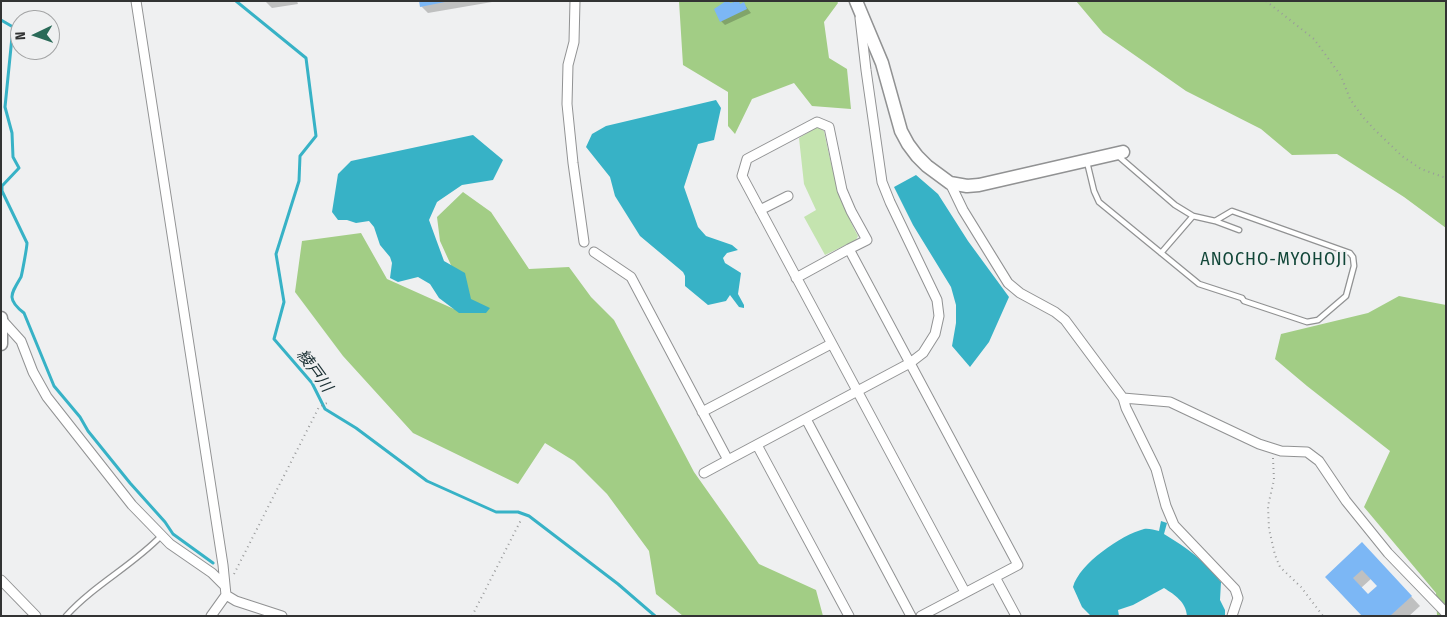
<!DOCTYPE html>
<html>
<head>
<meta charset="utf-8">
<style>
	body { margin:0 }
	#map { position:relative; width:1447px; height:617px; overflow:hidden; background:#eff0f1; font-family:"Fira Sans Condensed",sans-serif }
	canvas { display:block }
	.frame { position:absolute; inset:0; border:2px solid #323333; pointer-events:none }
	.north { position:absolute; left:10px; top:10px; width:50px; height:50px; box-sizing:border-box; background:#eff0f1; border:1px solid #a3a4a5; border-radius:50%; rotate:267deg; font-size:14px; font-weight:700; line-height:20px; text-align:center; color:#323333 }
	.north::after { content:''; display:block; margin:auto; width:18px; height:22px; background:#2a6a58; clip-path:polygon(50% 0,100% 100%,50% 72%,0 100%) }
</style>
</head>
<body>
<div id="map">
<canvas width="1447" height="617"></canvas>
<div class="frame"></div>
<div class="north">N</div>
</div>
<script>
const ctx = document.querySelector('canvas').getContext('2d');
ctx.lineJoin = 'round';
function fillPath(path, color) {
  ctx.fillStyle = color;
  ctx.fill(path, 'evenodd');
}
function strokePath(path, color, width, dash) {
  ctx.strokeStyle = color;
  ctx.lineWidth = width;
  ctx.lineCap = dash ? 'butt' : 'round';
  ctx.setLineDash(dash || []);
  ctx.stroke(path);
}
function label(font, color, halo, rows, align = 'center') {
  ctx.font = font + ' "Fira Sans Condensed","Noto Sans JP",sans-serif';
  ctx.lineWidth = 4;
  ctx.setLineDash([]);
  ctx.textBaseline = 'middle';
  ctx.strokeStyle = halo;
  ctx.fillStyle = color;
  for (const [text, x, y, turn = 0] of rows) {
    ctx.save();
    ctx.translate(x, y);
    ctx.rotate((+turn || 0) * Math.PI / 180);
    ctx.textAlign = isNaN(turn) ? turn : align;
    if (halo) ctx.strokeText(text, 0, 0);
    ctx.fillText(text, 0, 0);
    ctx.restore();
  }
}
fillPath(new Path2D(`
	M817,127L824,131C832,169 839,201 858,236L856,240L825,255L804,217L816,210L804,184L799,138Z`), '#c4e4af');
fillPath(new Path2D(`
	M679,1H837L838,3L824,22L829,58L847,69L851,109L812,106L794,83L752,99L735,134L728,126V92L683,65Z
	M1076,1H1446V228L1404,197L1337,154L1292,155L1261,129L1186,91L1103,33Z
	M463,192L491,212L529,269L569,267L591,297L614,320L694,472L759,564L816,590L823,616H683L656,594L649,551L607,494L574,461L545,443L518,484L413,433L343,356L295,292L302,241L361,233L387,279L454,309L465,296L440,241L437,217Z
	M1399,296L1446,305V616H1437L1436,593L1364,507L1390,451L1307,386L1275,359L1281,334L1368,313Z`), '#a2cd85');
fillPath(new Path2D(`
	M716,100L721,108L714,140L698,144L684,187L698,227L706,236L732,245L738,250L727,253L723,258L725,263L741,273L738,294L744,305V308L739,307L730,295L726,301L708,305L685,286V276L683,272L640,236L615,196L610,177L586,147L592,134L606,126Z
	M473,135L503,160L493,180L462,185L437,202L429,220L444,261L465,273L471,299L490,308L486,313H459L439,298L430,284L418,277L398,282L390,278L392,263L390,257L380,245L374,227L369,221L356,223L347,220H338L332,212L338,174L351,161Z
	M916,175L938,194L968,241L1009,297L989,342L970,367L952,346L956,323V305L951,287L913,225L894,187Z
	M1161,521L1167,523L1164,534C1187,548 1204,560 1221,582L1220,600L1225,610V616H1187C1186,602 1175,595 1164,588L1133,605L1118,610L1119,616H1091L1082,607L1073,587C1079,564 1121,535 1144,529C1148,528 1154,530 1159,531Z`), '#37b2c6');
fillPath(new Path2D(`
	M297,1L298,4L272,8L265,1Z
	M420,1H492V2L428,13L421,6Z
	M736,1L742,5L744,4L751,13L725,25L721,21L731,4Z
	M1371,553L1420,606L1409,616H1363L1327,577ZM1372,578L1379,586L1369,596L1361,588Z`), '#0003');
strokePath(new Path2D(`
	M236,1L306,58L316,136L300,156L299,181L276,254L284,302L274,339L312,383L325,409L356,428L427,481L496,512H518L529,516L618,584L655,616
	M1,20L13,27L5,107L12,133L13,157L19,168L2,186V191L27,243C27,247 22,274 21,277C11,294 6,299 24,313L54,386L80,417L88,431L130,483L165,522L173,534L213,563`), '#37b2c6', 3);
fillPath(new Path2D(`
	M419,1H445V2L420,7Z
	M726,1H729L730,3L739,1L740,4L744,2L747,9L720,22L714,9Z
	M1362,542L1412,596L1390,616H1362L1325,577ZM1362,570L1377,586L1368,594L1353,578Z`), '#7cb7f5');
const lane = new Path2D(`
	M1087,162L1094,191L1099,202L1199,284L1242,298L1244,301L1307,322L1318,320L1346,296L1354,266L1353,257L1350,253L1232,211L1215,221L1193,216L1175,205L1117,155
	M1215,221L1239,230
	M1161,253L1193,216
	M66,616C94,585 132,566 161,536`);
const street = new Path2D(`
	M136,1L223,565L226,595L211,616
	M575,1L574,42L568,65L567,104L573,163L584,242
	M950,183L963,210L1008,283L1020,293L1055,312L1065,320L1123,398L1126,408L1156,469L1166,506L1174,525L1235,589L1238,598L1232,616
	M760,210L788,196
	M594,252L631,277L728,460L910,363L923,353L935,334L939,316L937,300L890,202L882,182L866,70L860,18
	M796,278L849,249
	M2,320L21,341L33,372L47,397L132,505L170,544L212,573L224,585
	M1123,398L1170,402L1259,444L1281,451L1307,452L1319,461L1346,501L1388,553L1446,613
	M702,412L831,344
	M806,419L911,616
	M757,445L849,616
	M704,473L728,460
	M995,577L1016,616
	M1,580L36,616
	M226,595L236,601L282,616
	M921,616L1018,565L849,249L867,240L851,211L842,190L829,127L817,122L747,159L742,176L965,592`);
const secondary = new Path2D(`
	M856,1L882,63L901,131L908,144L917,156L927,166L950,183L967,186L979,185L1123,152
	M1,318V344`);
strokePath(lane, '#919293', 7);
strokePath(street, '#919293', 11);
strokePath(secondary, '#919293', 15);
strokePath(new Path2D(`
	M1266,1L1314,39L1341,76L1350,99L1362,116L1374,129L1402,156L1421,169L1446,178
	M1273,458L1274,480L1268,506L1269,529L1275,555L1280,567L1301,587L1323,616
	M234,574L319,407L327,403
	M472,616L522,518`), '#999a9b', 2, [1, 4]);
strokePath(lane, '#fff', 4.5);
strokePath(street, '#fff', 9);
strokePath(secondary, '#fff', 12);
label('italic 16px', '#1a2f33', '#eff0f1', [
	["綾戸川",314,371,54]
]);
ctx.letterSpacing = '1px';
label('18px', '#114638', '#eff0f1', [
	["ANOCHO-MYOHOJI",1274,260]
]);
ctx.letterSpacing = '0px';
</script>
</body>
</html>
